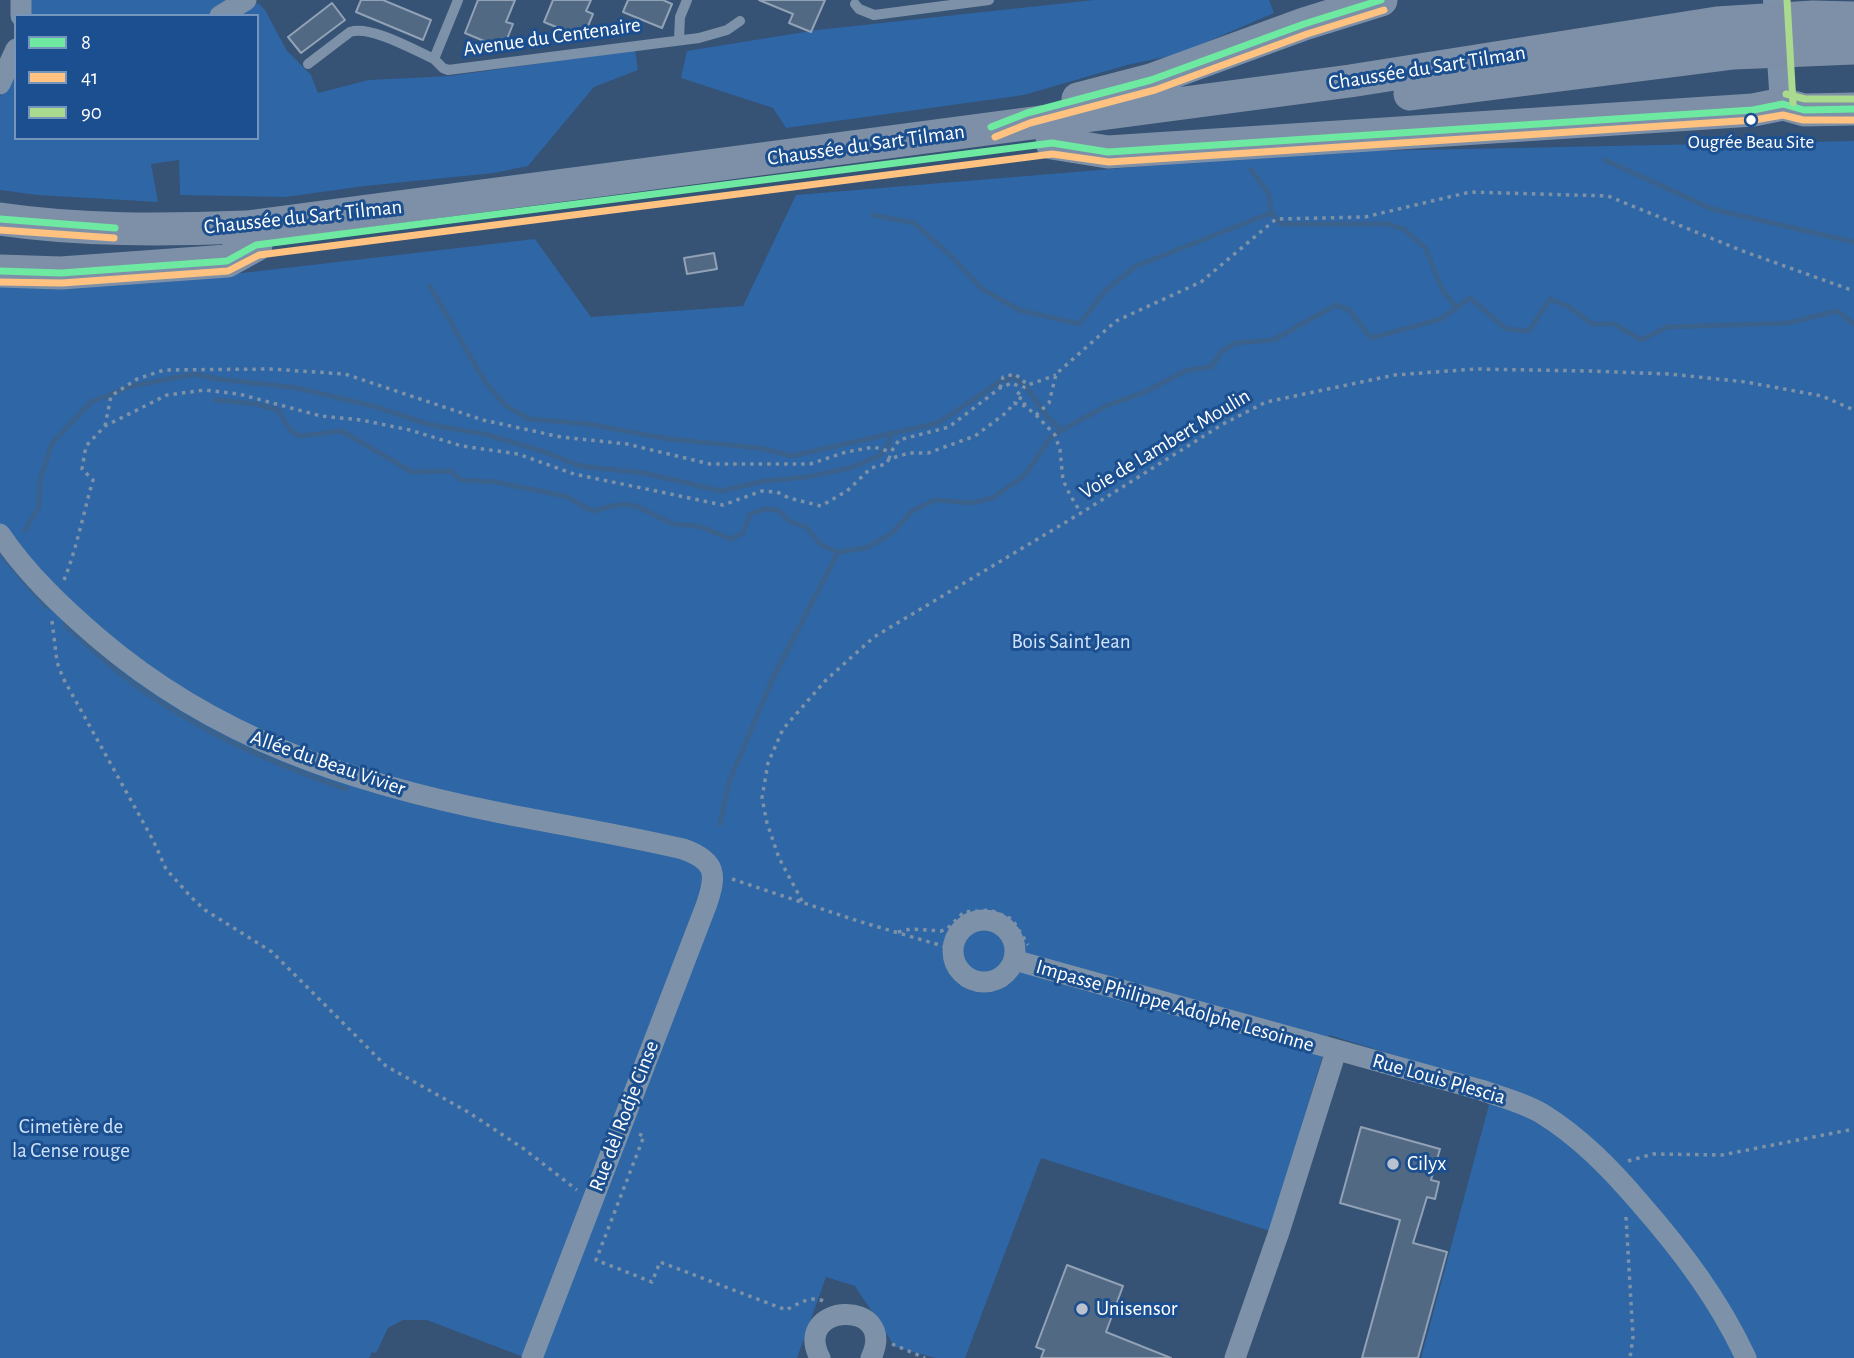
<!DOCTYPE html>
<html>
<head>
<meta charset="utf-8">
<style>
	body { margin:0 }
	#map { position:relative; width:1854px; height:1358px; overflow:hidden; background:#365274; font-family:"Alegreya Sans",sans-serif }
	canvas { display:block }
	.legend { position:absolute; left:14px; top:14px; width:245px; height:126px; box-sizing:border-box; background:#1b4f8f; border:2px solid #7695bc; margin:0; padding:9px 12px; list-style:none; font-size:21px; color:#fff }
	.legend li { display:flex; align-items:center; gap:14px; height:35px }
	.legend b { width:35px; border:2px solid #7695bc }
</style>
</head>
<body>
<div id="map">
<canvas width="1854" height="1358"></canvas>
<ul class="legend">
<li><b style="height:9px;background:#6de9a1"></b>8</li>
<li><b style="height:9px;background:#ffc280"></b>41</li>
<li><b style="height:9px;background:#a9da8d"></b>90</li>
</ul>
</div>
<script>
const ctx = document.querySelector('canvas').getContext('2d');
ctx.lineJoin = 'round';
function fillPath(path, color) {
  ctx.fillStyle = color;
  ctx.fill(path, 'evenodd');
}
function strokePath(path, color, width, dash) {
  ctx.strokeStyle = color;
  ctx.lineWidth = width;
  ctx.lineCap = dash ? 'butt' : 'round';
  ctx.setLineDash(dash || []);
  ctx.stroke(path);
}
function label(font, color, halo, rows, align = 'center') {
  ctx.font = font + ' "Alegreya Sans",sans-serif';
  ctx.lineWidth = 6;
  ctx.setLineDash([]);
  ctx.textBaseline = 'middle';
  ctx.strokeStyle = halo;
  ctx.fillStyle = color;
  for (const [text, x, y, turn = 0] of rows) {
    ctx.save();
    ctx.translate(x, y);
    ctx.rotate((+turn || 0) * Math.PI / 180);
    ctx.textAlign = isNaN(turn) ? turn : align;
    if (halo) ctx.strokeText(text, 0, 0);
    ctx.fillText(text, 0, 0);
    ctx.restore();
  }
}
fillPath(new Path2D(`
	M25,0H239L233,15L258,3L265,10L287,51L311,75L318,93L369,80L450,76L635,50L638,70L594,87L528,166L494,173L365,186L285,197L180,195L179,160L151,164L158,202L37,195L0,190V97L13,79L16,70V138H257V16H24Z
	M1094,0H1269L1274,13L1179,54L1127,65L1024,95L786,128L773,108L681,78L687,51L817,30Z
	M1854,141V1358H1421L1494,1086L1329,1035L1270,1231L1041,1158L965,1358H936L895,1347L855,1286L826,1277L797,1358H526L427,1320H403L388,1328L376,1353L372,1352L369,1358H0V279L234,274L535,239L591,317L743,306L796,195L1317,152Z`), '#2f66a5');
strokePath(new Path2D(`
	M1605,160L1712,209L1854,242
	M1251,170L1269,194L1271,213L1282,224H1387L1404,229L1426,249L1442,290L1456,307
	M873,215L914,223L953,258L982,289L1019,310L1079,324L1105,291L1136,266L1271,213
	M430,286L485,382L505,405L529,419L588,424L669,439L760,448L792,456L938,423L1001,381L1014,377C1035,391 1041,416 1062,430
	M215,400L257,404L278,410L291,431L300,436L342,431L412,472L451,471L461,480L495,482L565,496L592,511L616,505H634L673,524L698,526L731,539L743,533L750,514L765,509L778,510L789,521L806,527L821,545L838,552L866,548L891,534L912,511L935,500L973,503L994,497L1025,475L1050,438L1062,430L1108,405L1145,392L1187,370L1211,367L1222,351L1235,343L1273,340L1336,305L1349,310L1371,338L1441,319L1470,298L1506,329L1529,331L1550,299L1569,307L1592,324H1614L1641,340L1667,327L1788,323L1837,311L1854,324
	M25,530L39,507L40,479L52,443L91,402L132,386L195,374L217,379L298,388L376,407L431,425L484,434L542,451L580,466L644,473L721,491L764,481L807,477L850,468L879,456L889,445L891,433
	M0,553L47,607
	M65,625C87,645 110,666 134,684C201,732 269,762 346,789
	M720,824L729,782L773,678L838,552`), '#3b618d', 5);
const building = new Path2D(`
	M361,0H383L431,20L423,40L356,12Z
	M478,0H515L506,22L513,24L503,49L465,33Z
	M553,0H591L586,11L593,14L583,38L544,22Z
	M628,0H663L672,4L662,28L623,12Z
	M759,0H825L811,32L789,23L793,14Z
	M332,3L345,20L301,53L288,37Z
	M714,253L717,269L687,274L684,258Z
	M1361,1127L1440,1149L1431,1180L1439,1182L1435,1199L1427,1197L1413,1243L1447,1252L1418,1358H1362L1400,1220L1340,1203Z
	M1067,1265L1123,1286L1106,1332L1171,1358H1041L1044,1350L1036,1347Z`);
fillPath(building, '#526984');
strokePath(building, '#92a2b6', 2);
strokePath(new Path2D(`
	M1000,388L1003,377L1015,374L1028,385L1056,375
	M1025,406L1024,400L1016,396L1025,386
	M1036,415L1055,435L1060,450L1063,480L1070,495L1081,513
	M105,426L111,396L137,379L164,370L270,369L345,374L483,420L561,437L627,444L710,464H810L846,452L874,447L891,452
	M889,459L891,452L899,440L949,427L1000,388L1012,383L1022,388
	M64,580C77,548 83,514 93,480L82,469L86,446L105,426L167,395L205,390L239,394L321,416L361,420L410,430L462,446L518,454L574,474L723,505L762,491L777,492L789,498L821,506L847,491L871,468L886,464L889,459L909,453H928L975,436L1007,412L1014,403L1025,406L1036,415L1049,403L1056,374L1116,321L1201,282L1276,219L1365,217L1470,192L1608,196L1740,250L1854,291
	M52,621L57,662L63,678L153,840L166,869L192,898L205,910L272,952L386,1066L468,1112L524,1149L577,1190
	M732,879L858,921L953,949
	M802,901L779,858L767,823L762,798L768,763L783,729L826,680L874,637L1081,513L1223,424L1266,402L1395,375L1475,369L1589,371L1669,374L1746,382L1822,396L1854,410
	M898,932L911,929L941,931L947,929L964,912L990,910L1012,919L1028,945
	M639,1134L644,1136L596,1260L652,1282L660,1262L786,1310C798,1304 812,1294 825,1302
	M1628,1161L1653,1154L1722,1155L1854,1129
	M1626,1217L1633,1337L1630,1358
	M892,1344L925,1358`), '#7d92a8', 3.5, [3.5, 5]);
strokePath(new Path2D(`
	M458,0L434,59L443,68L448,70L699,38L727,30L740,21
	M855,4L859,9L874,15L989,0
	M679,39L680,17L687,0
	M308,64L350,32C370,25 414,50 434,59`), '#7d92a8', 10);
strokePath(new Path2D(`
	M21,0V16
	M220,16L246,0
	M0,84L16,49
	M0,534C27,574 62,607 98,638C216,739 351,783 501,813C562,825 623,835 683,849C717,861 717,875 706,906L532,1358
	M953 951a31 31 0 1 1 62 0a31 31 0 1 1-62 0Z
	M1014,960L1481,1090C1501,1097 1522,1102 1541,1113C1580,1137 1611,1169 1640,1203C1682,1251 1719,1300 1746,1358
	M820,1358C791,1302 899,1298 871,1358
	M1235,1358L1279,1232L1336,1051`), '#7d92a8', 21);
strokePath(new Path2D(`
	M1776,0L1783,104`), '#7d92a8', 26);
strokePath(new Path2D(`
	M1410,94L1734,53L1854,48
	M1078,99L1151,80L1304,24L1381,0
	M1052,143L1108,152L1753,110L1783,104L1804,110L1854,109
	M0,219C82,231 164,230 247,227L1350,81L1717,23L1813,17L1854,18
	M0,271L61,273L227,261L256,245`), '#7e90a7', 33);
strokePath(new Path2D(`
	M991,127L1027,113L1151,80L1304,24L1381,0
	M0,219L115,228
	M0,271L61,273L227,261L256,245L1052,143L1108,152L1753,110L1783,104L1804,110L1854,109`), '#6de9a1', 7);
strokePath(new Path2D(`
	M995,137L1030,123L1155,90L1307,34L1384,10
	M0,230L114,238
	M0,282L62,283L228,271L259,255L1052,154L1109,162L1754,120L1783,115L1803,120H1854`), '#ffc280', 7);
strokePath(new Path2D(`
	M1787,0L1793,103
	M1786,94L1805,99H1854`), '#a9da8d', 7);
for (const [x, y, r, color] of [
	[1751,120,6,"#fff"],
	[1393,1164,7,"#b9c2ce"],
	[1082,1309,7,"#b9c2ce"]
]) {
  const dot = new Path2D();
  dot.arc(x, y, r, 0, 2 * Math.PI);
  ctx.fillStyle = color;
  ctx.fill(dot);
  strokePath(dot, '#1b4f8f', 2.5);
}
label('19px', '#fff', '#1b4f8f', [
	["Ougrée Beau Site",1751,142]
]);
label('21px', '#fff', '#1b4f8f', [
	["Avenue du Centenaire",552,37,-8],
	["Chaussée du Sart Tilman",1427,68,-9],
	["Chaussée du Sart Tilman",866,145,-8],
	["Chaussée du Sart Tilman",303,217,-6],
	["Voie de Lambert Moulin",1165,444,-31],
	["Allée du Beau Vivier",328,763,19],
	["Impasse Philippe Adolphe Lesoinne",1175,1006,16],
	["Rue Louis Plescia",1439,1079,16],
	["Rue dèl Rodje Cinse",624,1116,-69]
]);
label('21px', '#cfe3fa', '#1b4f8f', [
	["Bois Saint Jean",1071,642],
	["Cimetière de",71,1127],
	["la Cense rouge",71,1151]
]);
label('21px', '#fff', '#1b4f8f', [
	["Cilyx",1407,1164],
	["Unisensor",1096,1309]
], 'left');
</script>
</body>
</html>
